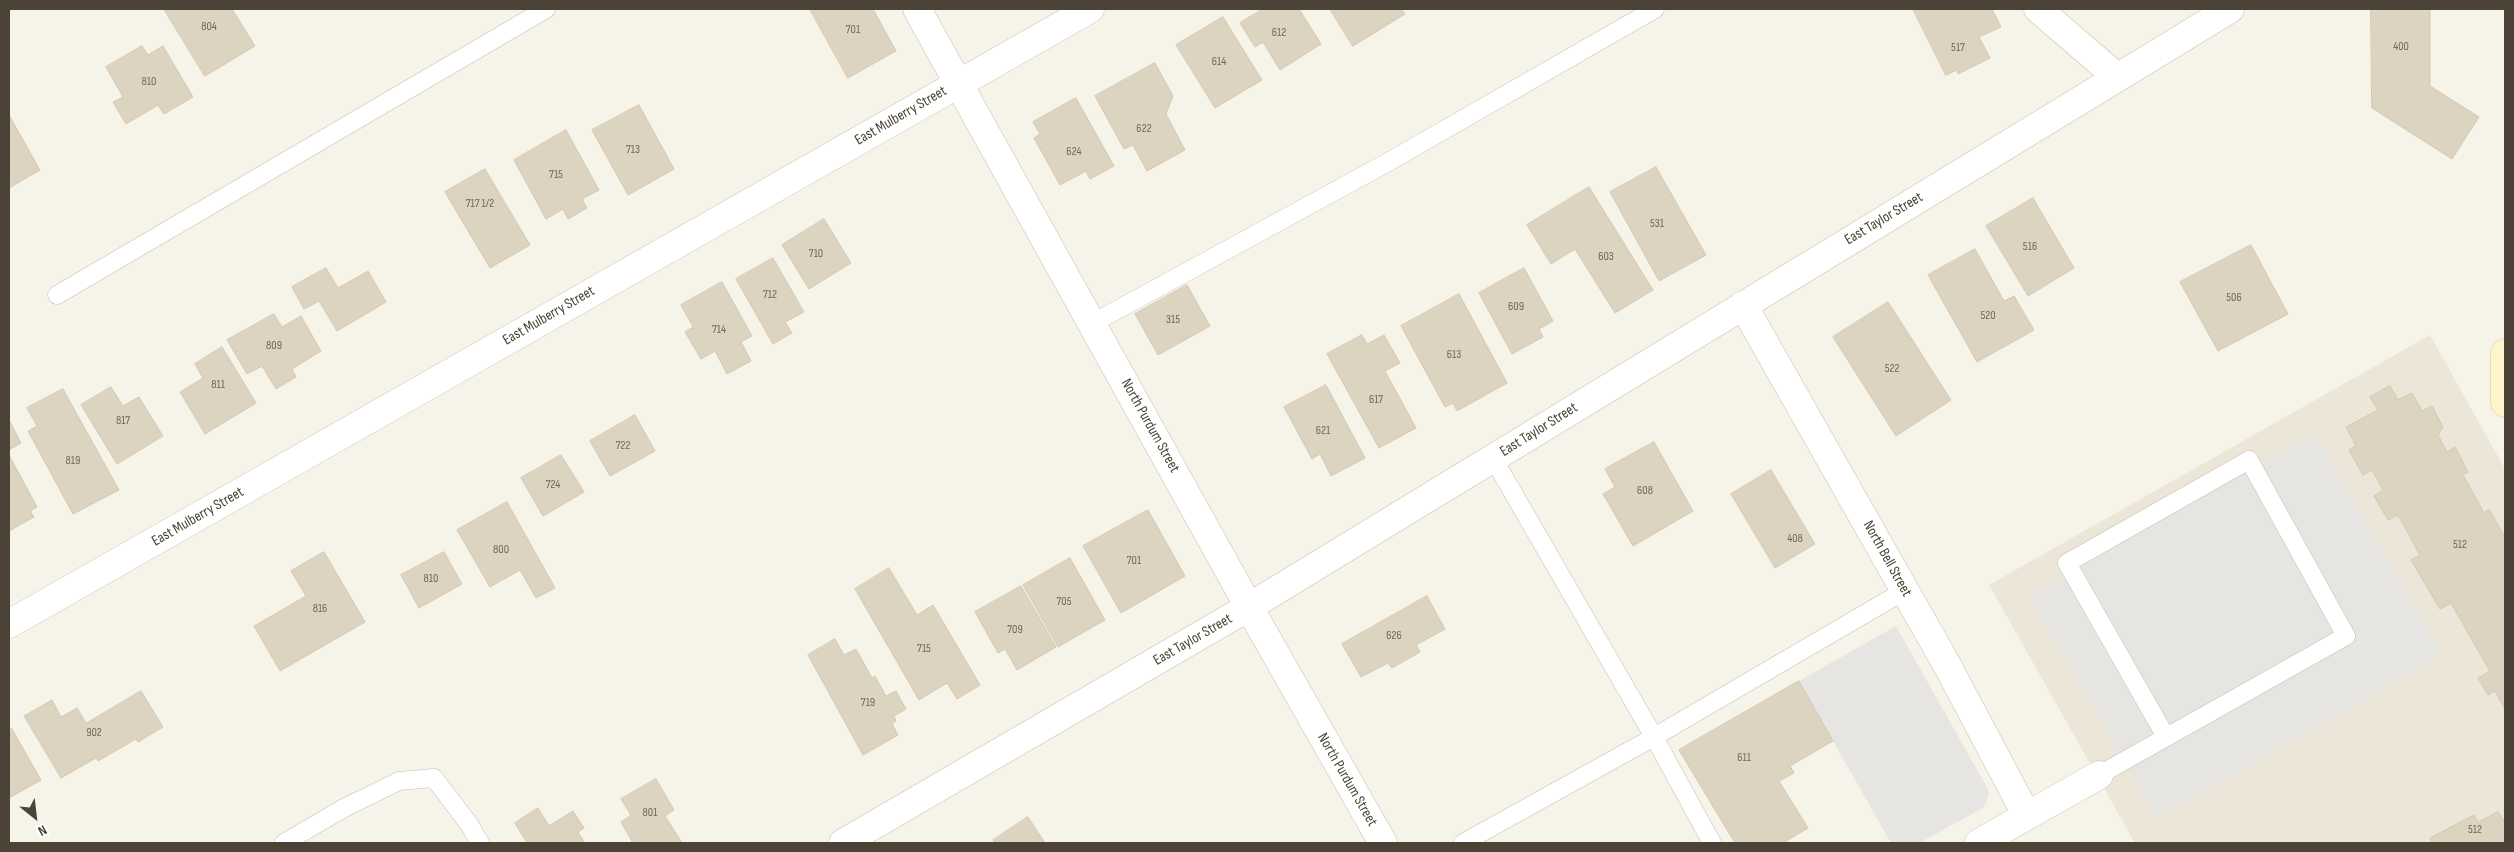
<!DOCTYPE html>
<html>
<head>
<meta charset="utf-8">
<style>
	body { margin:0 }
	#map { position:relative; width:2514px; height:852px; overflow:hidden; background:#f6f3e9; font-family:"Sofia Sans Condensed",sans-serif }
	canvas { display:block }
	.frame { position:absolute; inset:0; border:10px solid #4b4436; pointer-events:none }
	.north { position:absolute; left:10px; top:792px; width:50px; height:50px; -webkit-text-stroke:4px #fff; paint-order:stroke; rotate:151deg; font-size:14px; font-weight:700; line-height:20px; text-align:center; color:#4b4436 }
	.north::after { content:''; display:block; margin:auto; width:18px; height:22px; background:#4b4436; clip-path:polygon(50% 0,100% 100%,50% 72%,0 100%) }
</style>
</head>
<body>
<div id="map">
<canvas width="2514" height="852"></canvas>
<div class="frame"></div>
<div class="north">N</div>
</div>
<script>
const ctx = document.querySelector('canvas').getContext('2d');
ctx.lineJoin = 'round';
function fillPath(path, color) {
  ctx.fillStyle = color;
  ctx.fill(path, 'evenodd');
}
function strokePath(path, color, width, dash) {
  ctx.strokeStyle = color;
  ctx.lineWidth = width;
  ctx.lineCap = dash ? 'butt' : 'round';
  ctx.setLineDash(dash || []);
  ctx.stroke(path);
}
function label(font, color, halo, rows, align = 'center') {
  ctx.font = font + ' "Sofia Sans Condensed",sans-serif';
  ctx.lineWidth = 4;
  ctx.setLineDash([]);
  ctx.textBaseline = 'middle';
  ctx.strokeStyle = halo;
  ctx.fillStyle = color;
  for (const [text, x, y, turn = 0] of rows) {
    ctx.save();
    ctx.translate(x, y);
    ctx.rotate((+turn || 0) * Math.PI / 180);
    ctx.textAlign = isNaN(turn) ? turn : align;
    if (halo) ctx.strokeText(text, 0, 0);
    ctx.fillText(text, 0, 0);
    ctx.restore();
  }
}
fillPath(new Path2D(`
	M2430,335L2505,469V843H2135L1989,585Z`), '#ebe6d7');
fillPath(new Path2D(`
	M2315,432L2443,655L2157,819L2029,596Z
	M1896,626L1989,791L1987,801L1983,808L1919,843H1891L1799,681Z`), '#e7e5e1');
const building = new Path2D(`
	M164,9H232L255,46L205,76Z
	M810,9H873L896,51L848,78Z
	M1263,9H1299L1321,44L1280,70L1263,42L1255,47L1240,23Z
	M1330,9H1401L1405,14L1353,46Z
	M1913,9H1992L2001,27L1979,37L1990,58L1958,74L1957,70L1946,75Z
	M2371,9H2430V86L2479,117L2452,159L2372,108Z
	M1223,17L1262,80L1215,108L1176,45Z
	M142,46L148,55L163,46L193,97L164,114L158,105L126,124L113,102L123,97L106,67Z
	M1155,63L1173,96L1166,114L1185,150L1147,171L1133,145L1124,149L1095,96Z
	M1076,98L1114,166L1090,179L1086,171L1060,185L1034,138L1040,134L1033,122Z
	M639,105L674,169L628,195L592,130Z
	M9,115L40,170L9,188Z
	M566,130L599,190L582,199L587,208L568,219L563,209L546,219L514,160Z
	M1656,167L1706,255L1659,281L1610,192Z
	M485,169L530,245L490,268L445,192Z
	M1589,187L1653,290L1615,313L1575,249L1551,264L1527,225Z
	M2033,198L2074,268L2028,296L1986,226Z
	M824,219L851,263L809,289L782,245Z
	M2251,245L2288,314L2218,351L2180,282Z
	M1975,249L2004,301L2014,296L2034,330L1977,362L1928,275Z
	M773,258L804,312L785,322L792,333L773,344L736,279Z
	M326,268L338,288L368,271L386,302L337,331L319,301L304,309L292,287Z
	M1524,268L1553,321L1539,329L1543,337L1512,354L1479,293Z
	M722,282L752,336L741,342L751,361L727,374L715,351L701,359L685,332L693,327L681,305Z
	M1187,285L1210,326L1158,355L1135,314Z
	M1459,294L1507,383L1457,411L1453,403L1445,407L1401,326Z
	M1888,302L1951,400L1896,436L1833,337Z
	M274,314L282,327L301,316L321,351L292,369L296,377L276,389L262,366L247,374L227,340Z
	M1362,335L1367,344L1384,335L1400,363L1385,371L1416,428L1379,448L1327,354Z
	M222,347L256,403L205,434L180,392L203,378L195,364Z
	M1326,385L1365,458L1331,476L1320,454L1312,459L1284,407Z
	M2390,386L2398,400L2412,393L2422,411L2432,406L2443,427L2438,435L2447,452L2455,447L2468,472L2463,475L2484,513L2489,509L2503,534L2505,533V709L2495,691L2488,695L2478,678L2490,671L2451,603L2440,609L2411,560L2420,555L2398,515L2388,520L2374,496L2383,490L2372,470L2363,475L2349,450L2356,446L2346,427L2378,410L2370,397Z
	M111,387L123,406L139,397L163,436L117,464L81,405Z
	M63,389L119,490L73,514L28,431L37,426L27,408Z
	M635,415L655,451L610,476L590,441Z
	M9,420L21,443L9,450Z
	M1654,442L1693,511L1633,546L1603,494L1615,487L1605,469Z
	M9,455L37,507L30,511L34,517L9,531Z
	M561,455L584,492L543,516L521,478Z
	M1771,470L1815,544L1775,568L1731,494Z
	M507,502L555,588L536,598L520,570L490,587L457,530Z
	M1148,510L1185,576L1121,613L1083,546Z
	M324,552L365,622L280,671L254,626L306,596L291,571Z
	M444,552L462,584L419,608L401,575Z
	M1070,558L1105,620L1058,647L1023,585Z
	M889,568L917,615L933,605L980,685L957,699L947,683L919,700L855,589Z
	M1021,586L1056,647L1017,670L1005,649L998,653L975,612Z
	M1427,596L1445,629L1416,645L1420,652L1392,668L1388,663L1361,677L1342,644Z
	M835,639L844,655L856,649L872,678L875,676L886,696L896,691L906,709L894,716L896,721L892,724L898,735L863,755L808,655Z
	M1799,681L1833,741L1790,766L1794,773L1779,781L1808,828L1783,843H1735L1679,750Z
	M141,691L163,727L138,742L136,739L98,761L96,758L61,778L24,716L52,700L61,717L77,708L86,723Z
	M12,729L41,780L9,798V730Z
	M656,779L674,810L665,816L682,843H633L621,822L631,815L621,799Z
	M538,808L549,826L573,811L584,828L578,832L585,843H527L515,823Z
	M2498,812L2505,822V843H2432L2430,838L2474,815L2478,822Z
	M1028,817L1045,843H995L993,840Z`);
fillPath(building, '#dcd3c0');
strokePath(building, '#d5c8b0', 1);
const lane = new Path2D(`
	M57,295L546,9
	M1093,323L1390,161L1655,9
	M1493,458L1654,737L1712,843
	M2099,775L2346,636L2249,460L2067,563L2166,737
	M284,843L344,808L399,781L434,778L469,824L480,843
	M1463,843L1654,737L1904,591`);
const street = new Path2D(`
	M917,9L1249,607L1383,843
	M2038,9L2117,77
	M1743,305L1947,665L2027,816
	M9,624L1090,9
	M843,843L1249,607L2230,9
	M1979,843L2099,775`);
const secondary = new Path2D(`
	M2505,353V403`);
strokePath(lane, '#c6bfad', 19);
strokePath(street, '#c6bfad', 29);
strokePath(secondary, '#dbcc95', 29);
strokePath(lane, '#fff', 18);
strokePath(street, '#fff', 28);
strokePath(secondary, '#fff5ca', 28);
label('12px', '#6f6858', null, [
	["804",209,27],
	["701",853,30],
	["612",1279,33],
	["400",2401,47],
	["517",1958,48],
	["614",1219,62],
	["810",149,82],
	["622",1144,129],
	["713",633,150],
	["624",1074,152],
	["715",556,175],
	["717 1/2",480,204],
	["531",1657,224],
	["516",2030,247],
	["710",816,254],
	["603",1606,257],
	["712",770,295],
	["506",2234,298],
	["609",1516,307],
	["520",1988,316],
	["315",1173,320],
	["714",719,330],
	["809",274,346],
	["613",1454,355],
	["522",1892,369],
	["811",218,385],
	["617",1376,400],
	["817",123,421],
	["621",1323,431],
	["722",623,446],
	["819",73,461],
	["724",553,485],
	["608",1645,491],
	["408",1795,539],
	["512",2460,545],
	["800",501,550],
	["701",1134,561],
	["810",431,579],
	["705",1064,602],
	["816",320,609],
	["709",1015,630],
	["626",1394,636],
	["715",924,649],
	["719",868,703],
	["902",94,733],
	["611",1744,758],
	["801",650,813],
	["512",2475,830]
]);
label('15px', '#4b4436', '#fff', [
	["East Mulberry Street",901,116,-30],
	["East Taylor Street",1884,219,-31],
	["East Mulberry Street",549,316,-30],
	["North Purdum Street",1150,426,61],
	["East Taylor Street",1539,430,-32],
	["East Mulberry Street",198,517,-30],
	["North Bell Street",1887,559,61],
	["East Taylor Street",1193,640,-30],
	["North Purdum Street",1347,780,60]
]);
</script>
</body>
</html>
